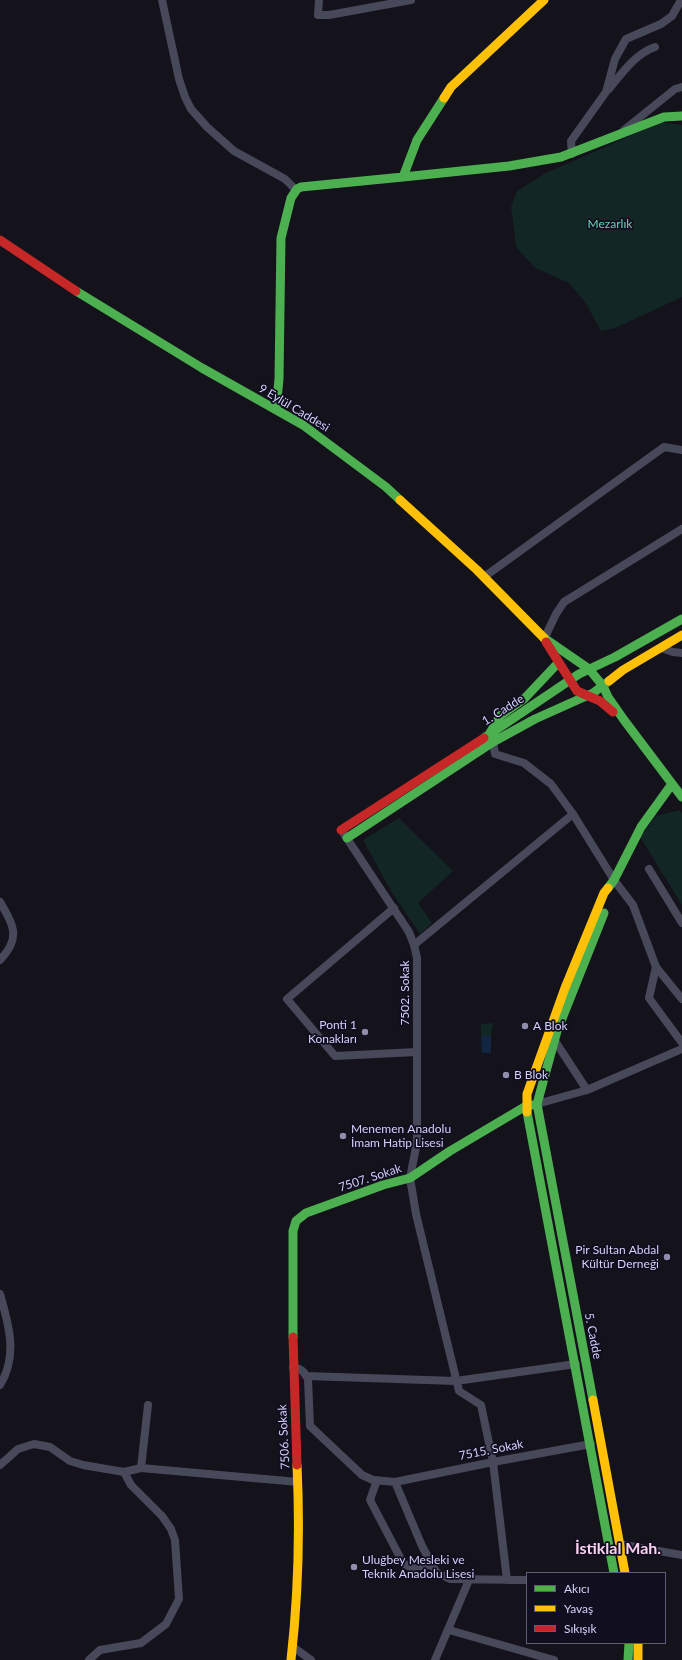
<!DOCTYPE html>
<html>
<head>
<meta charset="utf-8">
<style>
	body { margin:0 }
	#map { position:relative; width:682px; height:1660px; overflow:hidden; background:#14121b; font-family:Lato,sans-serif }
	canvas { display:block }
	.legend { position:absolute; left:526px; top:1572px; width:140px; height:72px; box-sizing:border-box; background:#110e1f; border:1px solid #5f5c77; margin:0; padding:5px 7px; list-style:none; font-size:12px; color:#d3d0fb }
	.legend li { display:flex; align-items:center; gap:8px; height:20px }
	.legend b { width:20px; border:1px solid #5f5c77 }
</style>
</head>
<body>
<div id="map">
<canvas width="682" height="1660"></canvas>
<ul class="legend">
<li><b style="height:5px;background:#4caf50"></b>Akıcı</li>
<li><b style="height:5px;background:#ffc107"></b>Yavaş</li>
<li><b style="height:5px;background:#c62828"></b>Sıkışık</li>
</ul>
</div>
<script>
const ctx = document.querySelector('canvas').getContext('2d');
ctx.lineJoin = 'round';
function fillPath(path, color) {
  ctx.fillStyle = color;
  ctx.fill(path, 'evenodd');
}
function strokePath(path, color, width, dash) {
  ctx.strokeStyle = color;
  ctx.lineWidth = width;
  ctx.lineCap = dash ? 'butt' : 'round';
  ctx.setLineDash(dash || []);
  ctx.stroke(path);
}
function label(font, color, halo, rows, align = 'center') {
  ctx.font = font + ' Lato,sans-serif';
  ctx.lineWidth = 3.5;
  ctx.setLineDash([]);
  ctx.textBaseline = 'middle';
  ctx.strokeStyle = halo;
  ctx.fillStyle = color;
  for (const [text, x, y, turn = 0] of rows) {
    ctx.save();
    ctx.translate(x, y);
    ctx.rotate((+turn || 0) * Math.PI / 180);
    ctx.textAlign = isNaN(turn) ? turn : align;
    if (halo) ctx.strokeText(text, 0, 0);
    ctx.fillText(text, 0, 0);
    ctx.restore();
  }
}
fillPath(new Path2D(`
	M661,122L682,125V297L615,328L601,331L585,302L569,283L535,268L516,247L511,207L517,191L544,174Z
	M680,810L682,813V905L640,837L656,816Z
	M399,818L453,871L418,903L432,923L420,934L391,891L363,840Z
	M493,1023L491,1036H481V1024Z`), '#122625');
fillPath(new Path2D(`
	M481,1036H491V1053H482Z`), '#122641');
strokePath(new Path2D(`
	M162,0L179,79L185,97L191,109L207,127L234,151L285,179L296,190
	M319,0L318,15H329L411,0
	M609,89C622,73 635,54 655,47
	M624,130L675,89L682,87
	M572,154L571,141L606,92L615,59L626,39L661,24L672,16L681,0
	M484,577L664,447L682,450
	M544,639L556,614L564,602L682,529
	M661,648L673,652L682,653
	M493,742L495,754L524,763L551,784L573,814L614,880L633,905L656,967L682,999
	M344,834L409,932L414,945L417,958V1142L410,1178L416,1214L459,1391L481,1405L493,1462L507,1580
	M649,869L682,923
	M0,902C14,926 21,938 0,960
	M394,908L287,999L335,1056L417,1052
	M414,945L573,814
	M656,967L649,998L682,1043
	M555,1041L587,1090
	M537,1104L587,1090L682,1049
	M0,1294C9,1325 18,1356 0,1385
	M293,1367C301,1369 304,1371 308,1379L310,1426L362,1475L373,1480L395,1482L493,1462L591,1444
	M306,1376L456,1381L576,1364
	M0,1465L18,1449L34,1444L50,1447L70,1461L83,1465L124,1472L141,1468L298,1482
	M141,1468L148,1405
	M377,1480L370,1500L403,1563L410,1567L432,1565
	M395,1482L422,1546L436,1572L450,1579L527,1580
	M619,1544L682,1555
	M449,1630L554,1660
	M293,1647L311,1660
	M89,1660L100,1650L141,1643L166,1624L179,1599L175,1540L171,1529L162,1516L131,1485L124,1472
	M435,1660L469,1580`), '#48485b', 8);
strokePath(new Path2D(`
	M403,177L509,166L561,157L664,117L682,116
	M76,291L202,368L303,425L386,487L400,500
	M276,410L279,379L281,238L291,198L297,189L301,187L403,177L417,140L444,98
	M544,638L589,669L603,686L608,697L624,720L682,797
	M490,733L500,716L525,698L558,663
	M484,738L579,674L615,657L682,619
	M347,838L493,742L535,719L593,693L609,681
	M608,888L614,880L641,827L672,784
	M527,1112L614,1573
	M293,1337V1231L296,1221L306,1213L383,1185L410,1178L450,1151L526,1106L532,1105
	M593,1400L537,1104L557,1031L604,913
	M628,1660L629,1643`), '#4caf50', 9);
strokePath(new Path2D(`
	M444,98L451,87L544,0
	M400,500L477,570L544,638
	M609,681L623,670L682,635
	M527,1112V1094L565,988L604,893L608,888
	M593,1400L625,1573
	M638,1643V1660
	M291,1660C298,1598 300,1528 297,1465`), '#ffc107', 9);
strokePath(new Path2D(`
	M0,240L76,291
	M546,642L577,691L600,701L613,712
	M341,830L484,738
	M293,1337L297,1465`), '#c62828', 9);
for (const [x, y, r, color] of [
	[525,1026,4,"#908ead"],
	[365,1032,4,"#908ead"],
	[506,1075,4,"#908ead"],
	[343,1136,4,"#908ead"],
	[667,1257,4,"#908ead"],
	[354,1567,4,"#908ead"]
]) {
  const dot = new Path2D();
  dot.arc(x, y, r, 0, 2 * Math.PI);
  ctx.fillStyle = color;
  ctx.fill(dot);
  strokePath(dot, '#110e1f', 1.5);
}
label('12px', '#63d5b4', '#110e1f', [
	["Mezarlık",610,224]
]);
label('12px', '#d3d0fb', '#110e1f', [
	["9 Eylül Caddesi",294,408,31],
	["1. Cadde",503,710,-32],
	["7502. Sokak",405,993,-90],
	["7507. Sokak",370,1178,-18],
	["5. Cadde",593,1336,79],
	["7506. Sokak",284,1437,-93],
	["7515. Sokak",491,1450,-11]
]);
label('12px', '#d3d0fb', '#110e1f', [
	["Ponti 1",357,1025,"right"],
	["Konakları",357,1039,"right"],
	["A Blok",533,1026],
	["B Blok",514,1075],
	["Menemen Anadolu",351,1129],
	["İmam Hatip Lisesi",351,1143],
	["Pir Sultan Abdal",659,1250,"right"],
	["Kültür Derneği",659,1264,"right"],
	["Uluğbey Mesleki ve",362,1560],
	["Teknik Anadolu Lisesi",362,1574]
], 'left');
label('bold 16px', '#fbd2ee', '#110e1f', [
	["İstiklal Mah.",618,1549]
]);
</script>
</body>
</html>
